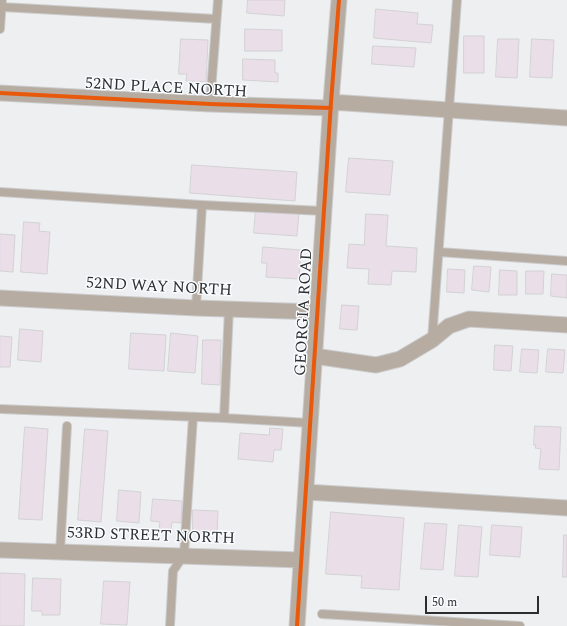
<!DOCTYPE html>
<html>
<head>
<meta charset="utf-8">
<style>
	body { margin:0 }
	#map { position:relative; width:567px; height:626px; overflow:hidden; background:#edeff1; font-family:Spectral,serif }
	canvas { display:block }
	.scale { position:absolute; left:425px; top:596px; width:114px; height:18px; box-sizing:border-box; border:2px solid #2c2d2e; border-top:0; padding-left:5px; font-size:12px; line-height:14px; white-space:nowrap; color:#2c2d2e; -webkit-text-stroke:3px #fafdff; paint-order:stroke }
</style>
</head>
<body>
<div id="map">
<canvas width="567" height="626"></canvas>
<div class="scale">50 m</div>
</div>
<script>
const ctx = document.querySelector('canvas').getContext('2d');
ctx.lineJoin = 'round';
function fillPath(path, color) {
  ctx.fillStyle = color;
  ctx.fill(path, 'evenodd');
}
function strokePath(path, color, width, dash) {
  ctx.strokeStyle = color;
  ctx.lineWidth = width;
  ctx.lineCap = dash ? 'butt' : 'round';
  ctx.setLineDash(dash || []);
  ctx.stroke(path);
}
function label(font, color, halo, rows, align = 'center') {
  ctx.font = font + ' Spectral,serif';
  ctx.lineWidth = 3;
  ctx.setLineDash([]);
  ctx.textBaseline = 'middle';
  ctx.strokeStyle = halo;
  ctx.fillStyle = color;
  for (const [text, x, y, turn = 0] of rows) {
    ctx.save();
    ctx.translate(x, y);
    ctx.rotate((+turn || 0) * Math.PI / 180);
    ctx.textAlign = isNaN(turn) ? turn : align;
    if (halo) ctx.strokeText(text, 0, 0);
    ctx.fillText(text, 0, 0);
    ctx.restore();
  }
}
const building = new Path2D(`
	M248,0H285L284,16L247,13Z
	M376,9L418,13L417,24L433,25L431,43L374,38Z
	M245,29L282,30V51H245Z
	M464,36H484V73H464Z
	M181,39L208,40L206,82L186,81L187,74H179Z
	M498,39H519L517,78L496,77Z
	M532,39L554,40L552,78L530,77Z
	M373,46L416,48L414,67L372,64Z
	M243,59L275,60V73H278V82L243,80Z
	M349,158L393,161L390,195L346,192Z
	M192,165L297,172L295,201L190,193Z
	M256,209L299,212L297,236L254,233Z
	M366,214L388,215L386,246L417,248L416,272L392,271L391,285L368,284L369,269L347,268L349,244L364,245Z
	M24,222L40,223L39,231L50,232L47,274L21,272Z
	M0,234L15,235L13,272L0,271Z
	M263,247L301,250L299,279L266,277L267,263H262Z
	M474,266L491,267L489,292L472,290Z
	M448,269L465,270L464,293L447,292Z
	M500,270L517,271V295H499Z
	M526,271H544L543,294H526Z
	M552,274L567,275V298L551,296Z
	M342,305L359,306L357,330L340,329Z
	M20,329L43,331L41,362L18,360Z
	M131,333L166,335L164,371L129,369Z
	M171,333L198,336L195,373L168,371Z
	M0,336L12,337L10,367H0Z
	M203,340H221L220,385L202,384Z
	M495,345L513,346L511,371L494,370Z
	M522,349L539,350L537,373L520,372Z
	M548,349L565,350L563,373L546,372Z
	M535,426L561,427L559,470L539,469L541,449L535,448L536,445H534Z
	M25,427L48,429L42,520L19,519Z
	M270,428L283,429L281,450H274L273,462L238,459L240,433L269,435Z
	M85,429L108,431L101,522L78,520Z
	M119,490L141,492L139,523L117,521Z
	M153,499L182,501L181,523L172,522L171,530L159,529L160,522L151,521Z
	M193,510L218,511L217,534L193,533Z
	M331,512L404,518L399,590L361,588L362,576L326,574Z
	M425,523L447,524L443,570L421,569Z
	M459,525L482,527L478,577L455,576Z
	M492,525L522,527L520,557L490,555Z
	M564,535H567V577H563Z
	M0,573L25,574L24,626H0Z
	M33,578L61,579L60,615H42V611H32Z
	M104,581L130,582L127,625L101,624Z`);
fillPath(building, '#eadee8');
strokePath(building, '#d2d2d3', 1);
const lane = new Path2D(`
	M2,7L216,19
	M0,29L2,0
	M210,104L218,0
	M0,192L202,205L323,211
	M439,252L567,261
	M196,308L202,205
	M432,340L457,0
	M0,409L224,418L310,423
	M224,418L229,309
	M60,552L67,426
	M322,614L520,626
	M170,626L173,571L184,555L193,417`);
const street = new Path2D(`
	M0,93L210,104L331,108
	M331,102L567,118
	M0,298L196,308L317,312
	M314,356L376,365L400,359L432,340L449,326L469,319L567,325
	M306,492L567,508
	M0,550L301,560
	M297,626L331,102L339,0`);
strokePath(lane, '#cbcccd', 10);
strokePath(street, '#cbcccd', 17);
strokePath(lane, '#b7aca2', 8);
strokePath(street, '#b7aca2', 15);
strokePath(new Path2D(`
	M0,93L210,104L331,108
	M297,626L331,102L339,0`), '#e8590c', 4);
label('16px', '#2c2d2e', '#fafdff', [
	["52ND PLACE NORTH",166,89,3],
	["52ND WAY NORTH",159,288,3],
	["GEORGIA ROAD",305,312,-87],
	["53RD STREET NORTH",151,537,2]
]);
</script>
</body>
</html>
